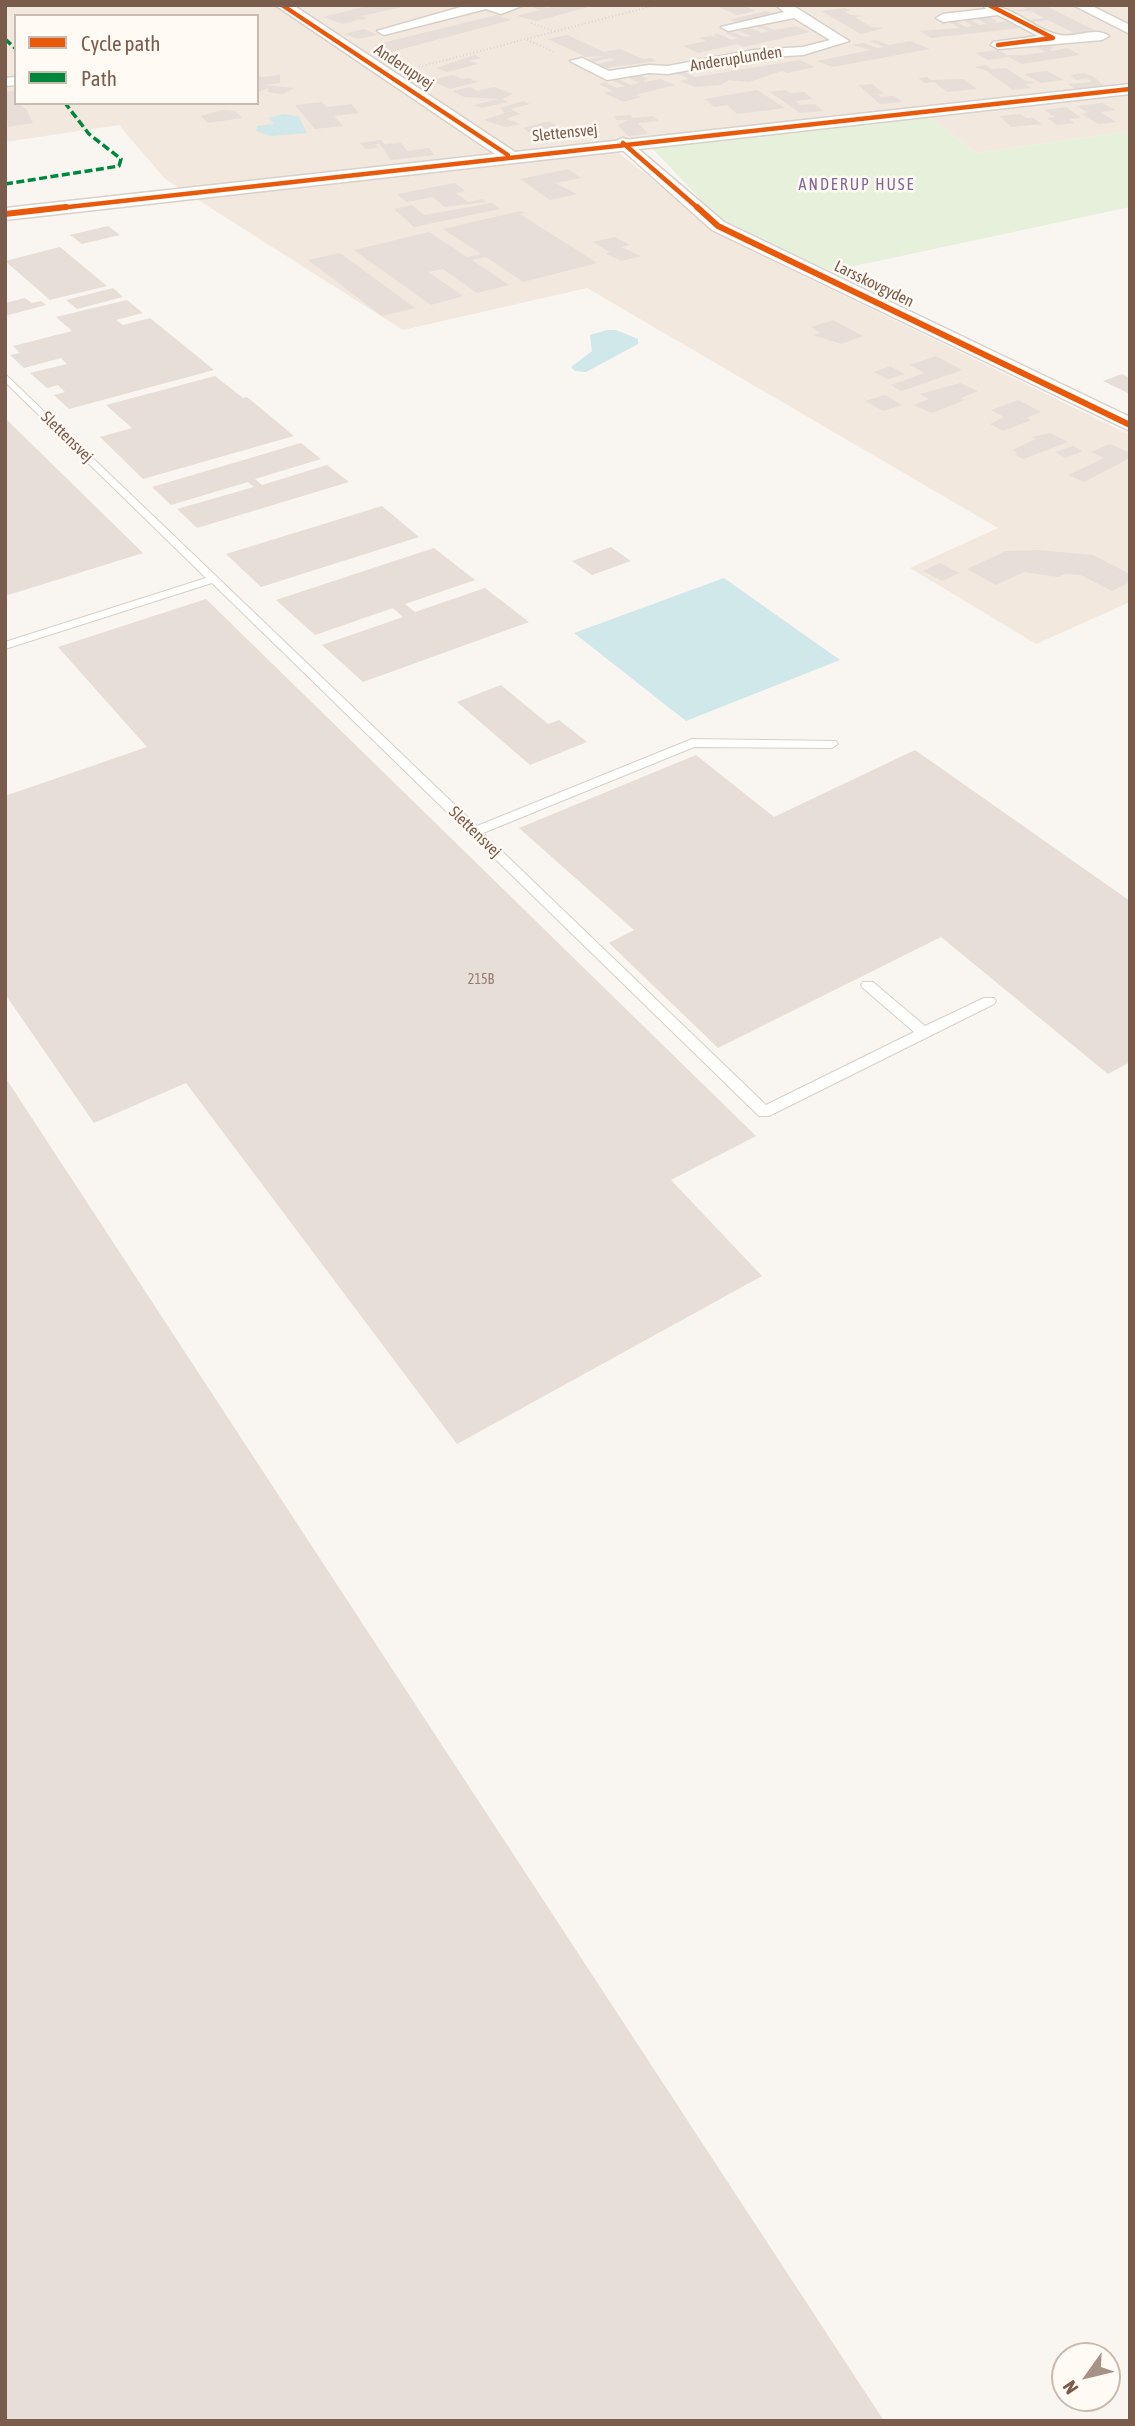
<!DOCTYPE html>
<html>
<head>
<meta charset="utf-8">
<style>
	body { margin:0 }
	#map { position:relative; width:1135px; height:2426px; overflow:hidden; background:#f9f5f0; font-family:"Asap Condensed",sans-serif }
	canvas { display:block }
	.frame { position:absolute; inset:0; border:7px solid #7a5c4d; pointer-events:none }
	.legend { position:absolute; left:14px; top:14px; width:245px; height:91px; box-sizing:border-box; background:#fffaf3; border:2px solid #cabbb1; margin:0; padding:9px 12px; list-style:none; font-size:21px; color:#7a5c4d }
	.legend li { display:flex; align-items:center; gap:14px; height:35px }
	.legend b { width:35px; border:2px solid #cabbb1 }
	.north { position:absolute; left:1051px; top:2342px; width:70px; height:70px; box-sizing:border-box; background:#fffaf3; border:2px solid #cabbb1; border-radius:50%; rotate:236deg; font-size:19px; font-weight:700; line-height:28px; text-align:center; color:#7a5c4d }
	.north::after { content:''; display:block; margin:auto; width:24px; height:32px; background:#a69286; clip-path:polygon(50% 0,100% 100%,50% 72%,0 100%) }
</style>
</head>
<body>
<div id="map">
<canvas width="1135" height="2426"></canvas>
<div class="frame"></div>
<ul class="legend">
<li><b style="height:9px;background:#e8590c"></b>Cycle path</li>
<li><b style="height:9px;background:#00873e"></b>Path</li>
</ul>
<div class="north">N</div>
</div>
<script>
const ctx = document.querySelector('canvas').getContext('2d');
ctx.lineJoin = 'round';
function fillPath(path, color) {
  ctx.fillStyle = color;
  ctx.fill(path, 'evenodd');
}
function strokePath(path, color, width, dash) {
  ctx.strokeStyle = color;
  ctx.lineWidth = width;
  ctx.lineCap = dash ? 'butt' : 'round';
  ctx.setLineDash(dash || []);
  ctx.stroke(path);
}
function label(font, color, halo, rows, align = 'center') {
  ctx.font = font + ' "Asap Condensed",sans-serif';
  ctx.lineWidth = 5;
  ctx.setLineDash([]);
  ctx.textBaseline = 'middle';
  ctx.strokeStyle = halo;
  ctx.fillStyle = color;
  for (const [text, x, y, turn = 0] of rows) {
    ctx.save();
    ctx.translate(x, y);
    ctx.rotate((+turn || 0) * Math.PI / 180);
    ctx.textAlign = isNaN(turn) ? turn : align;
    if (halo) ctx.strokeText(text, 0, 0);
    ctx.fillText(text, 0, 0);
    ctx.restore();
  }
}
fillPath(new Path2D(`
	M5,5H1130V131L976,153L929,116L615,150L732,241L1130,435V602L1036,644L910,568L998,528L587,288L403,330L165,179L119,125L5,142ZM16,16H257V103H16Z`), '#f2e8de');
fillPath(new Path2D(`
	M929,116L976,153L1130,131V207L831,271L722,222L650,146Z`), '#e7f0db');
fillPath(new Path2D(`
	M284,114L299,117L307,133L271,136L256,131L257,126L274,124L269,118Z
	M607,330H616L638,339V344L586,372L575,371L571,367L592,351L590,335Z
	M724,578L840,660L686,721L574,633Z`), '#d0e8ea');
fillPath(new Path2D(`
	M371,5L402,7L361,16L368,18L362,20L353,18L358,20L343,24L323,17Z
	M528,5L548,8L559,5L592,6L537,21L517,16L540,10Z
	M714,5H742L756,11L737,15Z
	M1044,5L1096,31L1076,34L1048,20L1032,22L1028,20L1044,18L1031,11H1010L1027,9L1021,6Z
	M845,8L850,11H844L851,15L864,16L855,17L871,27L884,28L861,34L821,11Z
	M766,11L773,14L736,22L729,20Z
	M496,15L511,20L391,52L374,45Z
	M988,17L997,21L993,23L1008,21L1021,28L931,38L920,31L960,28L949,22L955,21L966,27L973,26L963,20L969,19L979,25L987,24L976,18Z
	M762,25L775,30L795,26L810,32L744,47L737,44L698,53L683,46L706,41L700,38L711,36L719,38L713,35L718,34L732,40L738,38L725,33L732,32L744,37L751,36L739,31L750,28L762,33L769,31L757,27Z
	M364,29L378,35L358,39L344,34Z
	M567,35L604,52L620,49L643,59L650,58L657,61L606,68L598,64L615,60L610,58L593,62L589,59L606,56L586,57L548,39Z
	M875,40L889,45L910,41L930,49L833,67L817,61L871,50L852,45L863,43L877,48L884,47L870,41Z
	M1046,44L1055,48L1049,49L1052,51L1067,48L1080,55L1022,64L1009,57L988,60L976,53L998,50L1007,55H1025L1046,52L1034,46Z
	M475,55L481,58L469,61L478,64L447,72L436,68Z
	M800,60L815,67L787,73L782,71L749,82L729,80L720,85L695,87L680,81L689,79L676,73L682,71L695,77Z
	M986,65L991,69L1006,68L1024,80L1036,83L1025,84L1031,88L1013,90L985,70L974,67Z
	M1047,71L1064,80L1041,83L1024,74Z
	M1084,73L1094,77L1104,86L1076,89L1068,84L1092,82L1087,78L1077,80L1070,75Z
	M257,74L261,77L280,75V83L263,85L294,88L283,94L272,93L267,91L269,88L257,92Z
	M453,75L462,79L469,78L478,82L450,89L430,80Z
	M638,75L648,79L643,81L645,82L660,79L675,85L635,95L641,97L623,102L604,93L613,91L599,84L604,82L617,88L625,86L613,81L618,79L631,85L639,83L627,77Z
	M927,77L931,80L963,79L977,89L947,92L934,82L925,83L918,78Z
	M872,84L884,94H877L881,97L894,96L902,102L880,104L858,85Z
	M470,87L477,91L494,87L513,94L502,99L508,102L482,108L474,105L500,99L464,97L452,91Z
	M757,90L785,108L737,114L727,105L714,107L705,99Z
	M786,90L790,93L804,92L813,99L795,101L800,105L815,104L823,111L800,113L770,92Z
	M5,91H14L16,103L26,109L33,123L8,127Z
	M523,101L530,104L511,109L520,114L506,119L521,124L505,127L484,120L505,113L500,108Z
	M322,102L327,107L351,104L359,113L334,116L343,126L315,129L295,105Z
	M1102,103L1116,110L1100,112L1116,122L1098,124L1082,114L1088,113L1077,106Z
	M1066,107L1081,118L1069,119L1074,123L1057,125L1047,118L1055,117L1044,110Z
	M222,110L235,111L242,118L208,123L201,116Z
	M1020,114L1027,118H1033L1042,124L1011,127L1000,116Z
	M631,115L632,118L653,116L659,121L638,123L648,134L628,136L618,125L629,120H616L615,116Z
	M549,121L565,132L579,130L588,137L550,141L541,134L533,135L523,128Z
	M381,140L384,144L401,143L407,151L429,148L434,155L391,160L380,144H375L378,148L366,149L360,143Z
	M568,169L581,178L555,183L577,194L550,200L520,179Z
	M455,183L465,191L456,193L468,202L482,199L486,202L445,207L433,197L407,202L397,194Z
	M492,203L500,209L414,227L394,209L412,205L424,215Z
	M520,211L525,213L520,214L597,263L523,282L486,257L472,260L509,285L477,293L443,269L428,272L463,296L431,305L354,250L429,232L467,257L481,254L443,229Z
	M108,226L120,235L82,244L70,235Z
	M615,237L630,245L621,247L641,256L622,261L606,254L610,252L593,242Z
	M60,247L107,286L50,300L5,261Z
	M340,253L415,308L382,316L308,260Z
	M113,288L123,297L77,309L66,300Z
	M25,298L32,303L41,301L46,305L5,316V303Z
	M127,300L143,313L116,320L123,325L150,318L214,370L69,409L54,395L65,392L58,385L47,388L30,373L67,364L61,358L24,368L10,355L20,353L13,346L72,331L56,317Z
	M833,320L863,336L841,344L813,335L821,333L811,327Z
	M936,356L962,370L908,389L901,391L891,385L925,373L910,365Z
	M890,366L905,374L888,379L874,372Z
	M1122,374L1130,378V394L1103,381Z
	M215,376L243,398L247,397L294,436L143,479L100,437L132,428L106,405Z
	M960,383L978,391L961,398L965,400L932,413L914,405L929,399L920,394Z
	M885,395L902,405L883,411L865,401Z
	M1018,400L1041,412L1026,418L1031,420L1003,431L990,424L1004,417L991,410Z
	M5,418L143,553L5,596Z
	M1050,433L1068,442L1023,459L1014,454L1018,453L1012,450L1036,439L1032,437Z
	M301,443L321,459L255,479L262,485L327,465L349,482L197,528L177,509L254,487L248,482L171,505L152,487Z
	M1110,444L1130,453V458L1084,482L1068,475L1104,458L1091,452Z
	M1073,446L1083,451L1065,458L1055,452Z
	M382,506L419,537L261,587L226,554Z
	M611,547L631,561L592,575L572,561Z
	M434,548L475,580L405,604L415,612L485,588L529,622L363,682L322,645L403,617L393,608L315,635L276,600Z
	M1038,550L1093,555L1130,574V582L1112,591L1081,575L1065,574L1058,577L1024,572L996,585L967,569L1006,551Z
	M940,563L959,573L942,581L923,571Z
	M206,599L756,1136L671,1180L762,1276L457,1444L186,1083L94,1123L5,994V796L147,747L58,647Z
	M501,685L548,724L559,720L587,742L530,765L457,702Z
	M915,750L1130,901V1062L1108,1074L941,937L718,1048L609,943L634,930L519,828L696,755L774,817Z
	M5,1077L884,2421H5Z`), '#e6ded7');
const service = new Path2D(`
	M5,374L477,826L692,739L836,741L838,744L832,748L694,747L483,833L766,1105L914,1032L863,988L861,985L863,982H873L925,1026L984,998H994L996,1001L994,1004L769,1116H759L212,583L5,649V642L206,578L5,382Z`);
const minor = new Path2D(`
	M468,5H524L501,14L486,9L384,35L377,31Z
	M776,5H792L849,41L803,55L754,58L668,74L649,73L607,80L570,61L582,58L609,71L649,65L668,66L754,50L803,47L830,40L794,18L728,31L721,27L784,12Z
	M983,5C1015,5 1031,29 1060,35C1075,38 1097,26 1109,36L1102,40L998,49L991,45L993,42L1038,36L998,15L943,22L936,18L943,14L986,9Z
	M1073,5H1090L1130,25V34Z
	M16,77V85L5,86V78Z
	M623,138L628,140L724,222L1130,417V431L712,230L618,146V140Z`);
const tertiary = new Path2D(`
	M275,5H293L515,152L1130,84V94L5,220V208L495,154Z`);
strokePath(service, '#d7d1cb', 2);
strokePath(minor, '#d7d1cb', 3);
strokePath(tertiary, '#d7d1cb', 3);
strokePath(new Path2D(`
	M531,23L556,32
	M527,40L554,52
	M419,67L656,5`), '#dcd5d0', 2, [1, 2.5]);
fillPath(service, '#fefefd');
fillPath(minor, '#fefefd');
fillPath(tertiary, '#fefefd');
strokePath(new Path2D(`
	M5,39L16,49
	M5,184L119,166L121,159L89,134L65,103`), '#00873e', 3.5, [8, 3.5]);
strokePath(new Path2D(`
	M282,5L508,155
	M989,5L1053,38L998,45
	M623,143L699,209
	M50,209L1130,89`), '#e8590c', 4.5);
strokePath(new Path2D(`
	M697,207L718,226L1130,425
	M5,214L66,207`), '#e8590c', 6);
label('14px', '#977e72', null, [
	["215B",481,980]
]);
label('16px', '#7a5c4d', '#fffaf3', [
	["Anderuplunden",736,59,-9],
	["Anderupvej",404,67,34],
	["Slettensvej",565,133,-6],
	["Larsskovgyden",874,284,26],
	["Slettensvej",67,437,44],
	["Slettensvej",475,832,44]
]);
ctx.letterSpacing = '2px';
label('16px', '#846695', '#fffaf3', [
	["ANDERUP HUSE",857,185]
]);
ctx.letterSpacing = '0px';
</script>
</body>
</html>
